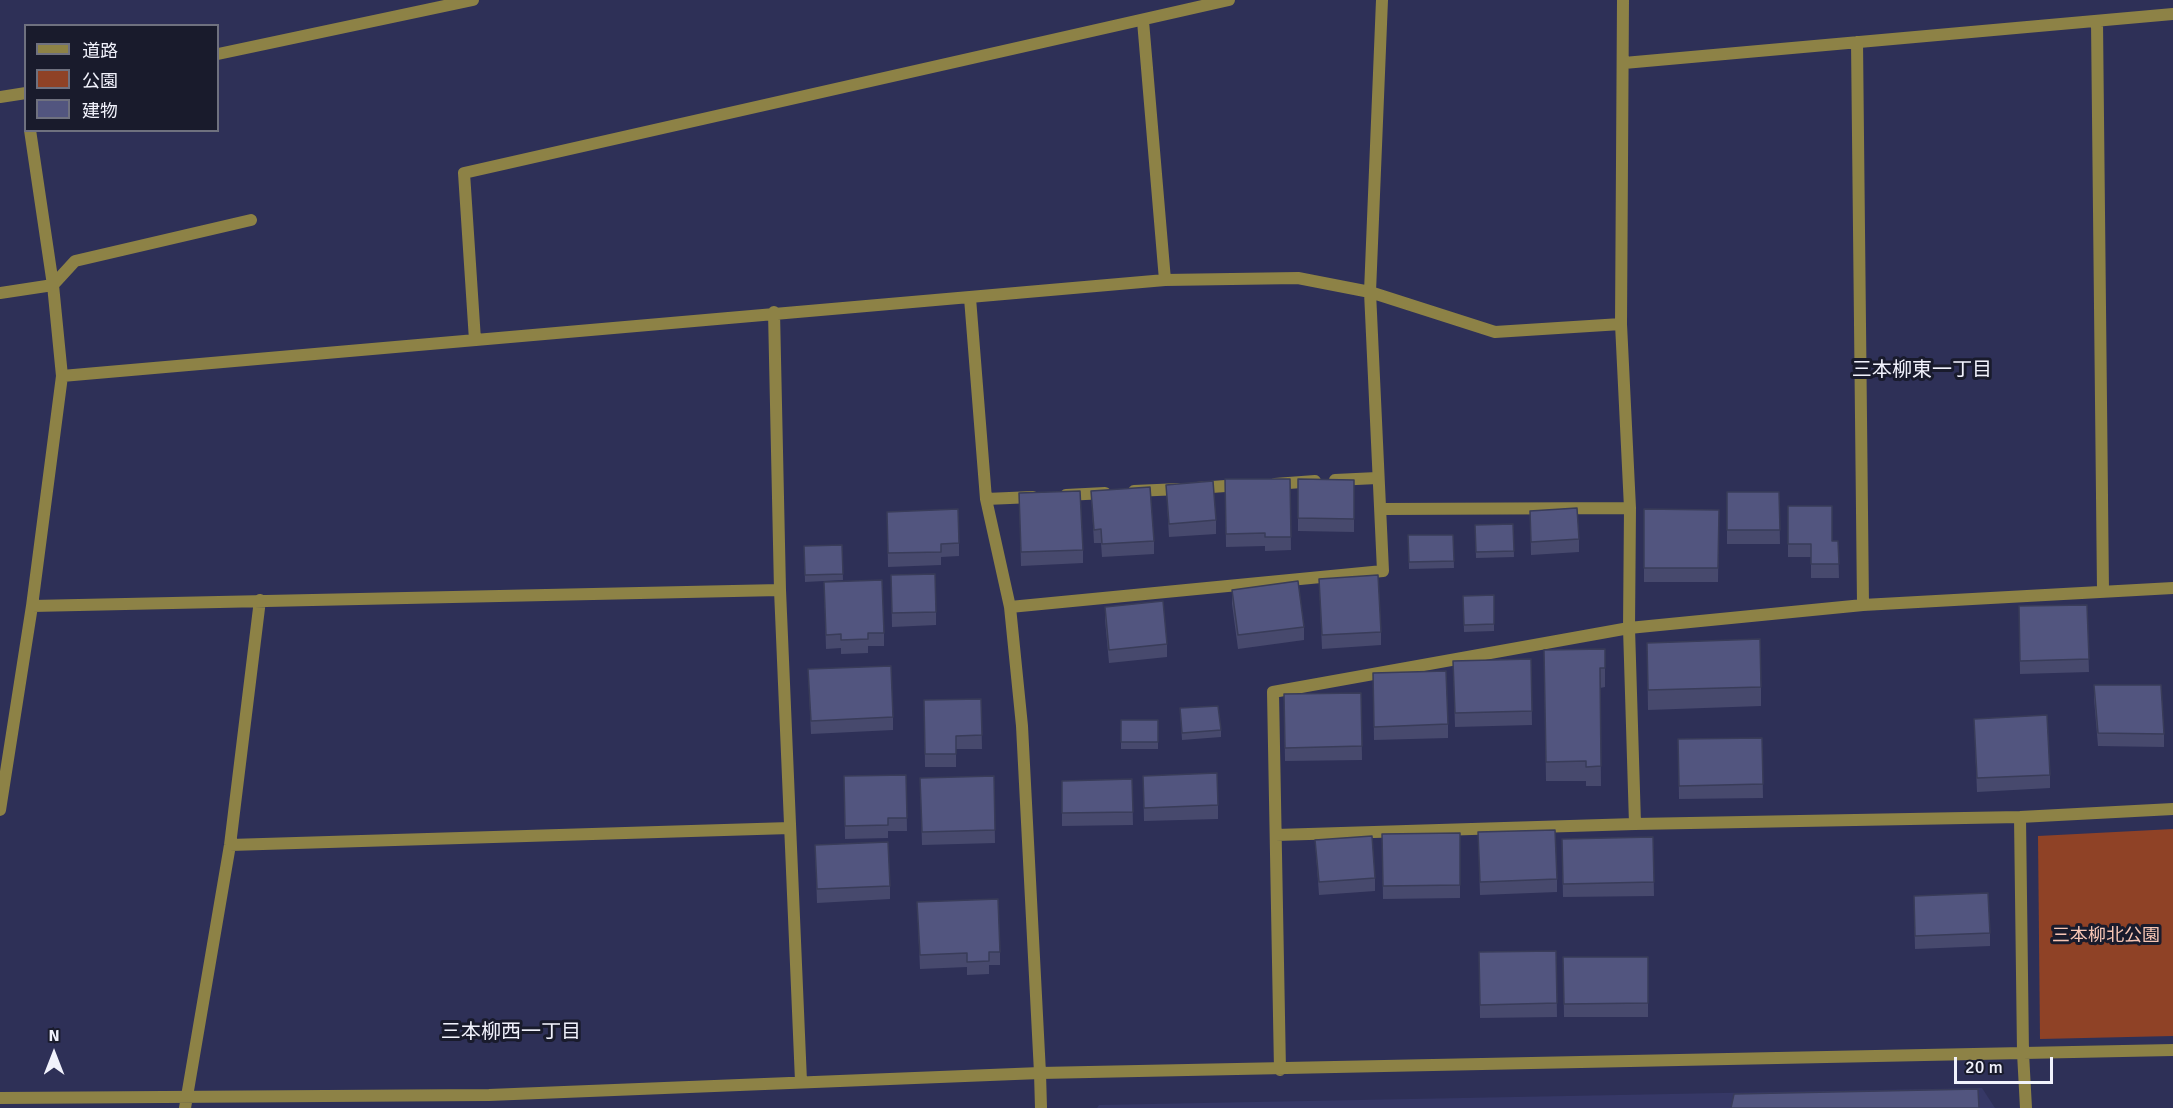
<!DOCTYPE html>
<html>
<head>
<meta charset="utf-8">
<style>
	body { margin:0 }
	#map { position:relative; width:2173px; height:1108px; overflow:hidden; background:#2e3057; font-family:Signika,"Noto Sans JP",sans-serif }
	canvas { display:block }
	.legend { position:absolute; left:24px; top:24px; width:195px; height:108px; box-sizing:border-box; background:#191b2c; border:2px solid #6f717f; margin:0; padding:8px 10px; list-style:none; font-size:18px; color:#f1f2fc }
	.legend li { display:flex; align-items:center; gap:12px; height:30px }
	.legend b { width:30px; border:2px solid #6f717f }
	.north { position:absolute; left:24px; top:1024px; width:60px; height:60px; -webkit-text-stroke:4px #191b2c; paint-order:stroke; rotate:0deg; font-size:16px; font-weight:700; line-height:24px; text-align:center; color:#f1f2fc }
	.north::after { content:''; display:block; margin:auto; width:21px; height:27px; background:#f1f2fc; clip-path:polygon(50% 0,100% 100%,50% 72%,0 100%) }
	.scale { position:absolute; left:1954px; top:1057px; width:99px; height:27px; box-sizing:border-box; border:3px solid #f1f2fc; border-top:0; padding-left:8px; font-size:18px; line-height:21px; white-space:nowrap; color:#f1f2fc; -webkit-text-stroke:4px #191b2c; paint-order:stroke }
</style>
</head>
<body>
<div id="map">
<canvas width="2173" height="1108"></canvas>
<ul class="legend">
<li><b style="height:8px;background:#8d8246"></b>道路</li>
<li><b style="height:16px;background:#8f4226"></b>公園</li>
<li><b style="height:16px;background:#52557f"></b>建物</li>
</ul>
<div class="north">N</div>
<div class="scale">20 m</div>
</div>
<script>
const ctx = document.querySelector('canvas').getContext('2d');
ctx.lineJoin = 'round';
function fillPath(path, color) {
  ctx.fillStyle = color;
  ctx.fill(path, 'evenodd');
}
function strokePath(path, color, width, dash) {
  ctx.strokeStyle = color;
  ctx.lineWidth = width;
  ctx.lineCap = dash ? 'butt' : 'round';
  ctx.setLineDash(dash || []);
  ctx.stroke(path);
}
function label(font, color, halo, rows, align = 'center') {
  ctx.font = font + ' Signika,"Noto Sans JP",sans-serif';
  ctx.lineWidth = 6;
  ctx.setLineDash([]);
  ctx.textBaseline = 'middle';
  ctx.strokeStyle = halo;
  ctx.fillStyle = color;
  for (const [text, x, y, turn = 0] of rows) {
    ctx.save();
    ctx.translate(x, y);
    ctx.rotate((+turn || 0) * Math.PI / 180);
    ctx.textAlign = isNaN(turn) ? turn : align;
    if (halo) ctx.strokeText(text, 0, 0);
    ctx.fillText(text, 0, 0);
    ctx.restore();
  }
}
fillPath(new Path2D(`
	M1982,1088L1995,1108H1097L1099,1105Z`), '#363866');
fillPath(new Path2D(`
	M2173,829V1036L2040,1039L2038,836Z`), '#8f4226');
strokePath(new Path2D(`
	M1040,1073L1041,1108`), '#8d8246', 12);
strokePath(new Path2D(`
	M1623,0L1621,324L1630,508L1629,628L1635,824
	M1143,21L1165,280
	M2097,22L2103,591
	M1857,42L1863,605
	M1624,63L2173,14
	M0,293L53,285L75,261L251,220
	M970,298L986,499L1010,607L1022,726L1040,1073
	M774,312L780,590L801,1081
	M475,340L464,173L1229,0
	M62,376L1165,280L1298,278L1370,292L1495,332L1621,324
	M1335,480L1377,478
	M1275,484L1315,481
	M1197,488L1240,485
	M1134,491L1180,489
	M1066,495L1105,493
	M986,499L1033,497
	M1382,509L1630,508
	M32,606L780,590
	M1010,607L1383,571L1370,292L1382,0
	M0,810L32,606L62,376L53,285L30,130
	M2020,817L2023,1053L2173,1050
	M1276,835L1635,824L2020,817L2173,809
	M230,845L790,828
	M1280,1070L1273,692L1629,628L1863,605L2173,588
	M0,1098L489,1095L1040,1073L2023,1053L2026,1108
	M185,1108L230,845L260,600`), '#8d8246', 12);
strokePath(new Path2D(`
	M218,54L473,0
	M0,97L26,93`), '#8d8246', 12);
fillPath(new Path2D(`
	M1225,479H1290L1291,550L1265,551V546L1226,547Z
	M1298,479L1354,480V532L1298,531Z
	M1166,485L1216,520V534L1169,537Z
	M1091,491L1154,541V554L1102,557L1101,543H1094Z
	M1727,492H1779L1780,544H1727Z
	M1019,493L1083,550V563L1021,566Z
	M1788,506L1832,541H1838L1839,578H1811V557H1788Z
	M1644,509L1719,510L1718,582H1644Z
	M1530,511L1579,539V552L1531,555Z
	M887,512L959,543V556L941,557V565L888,567Z
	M1513,524L1514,557L1476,558L1475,525Z
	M1408,535H1453L1454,568L1409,569Z
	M842,545L843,580L805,582L804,546Z
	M891,575L936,612V625L892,627Z
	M1319,579L1381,632V645L1322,649Z
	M824,582L884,633V646H868V653L841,654V648L826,649Z
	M1232,590L1304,627V640L1238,649L1232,604Z
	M1494,595V631L1464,632L1463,596Z
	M2087,605L2089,672L2020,674L2019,606Z
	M1105,607L1167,644V657L1109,663L1105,620Z
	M1647,643L1761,687V706L1648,710Z
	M1605,649V687L1600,688L1601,786H1586V781H1546L1544,650Z
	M1531,659L1532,725L1455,727L1453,661Z
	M808,669L893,717V730L811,734Z
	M1373,673L1448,724V738L1374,740Z
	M2094,685L2164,734V747L2098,746L2094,699Z
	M1361,693L1362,760L1285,761L1284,694Z
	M981,699L982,749H956V767H925L924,700Z
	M1180,708L1221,730V737L1182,740Z
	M1974,719L2050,775V788L1977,792Z
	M1121,720H1158V749H1121Z
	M1762,738L1763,798L1679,799L1678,739Z
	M906,775L907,831H888V838L845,839L844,776Z
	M994,776L995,843L922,845L920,778Z
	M1143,776L1218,805V819L1144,821Z
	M1132,779L1133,825L1062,826V781Z
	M1478,832L1557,879V892L1480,895Z
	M1460,833V898L1383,899L1382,834Z
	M1653,837L1654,896L1563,897L1562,852Z
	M1315,840L1375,878V891L1319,895Z
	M815,845L890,886V899L817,903Z
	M917,902L1000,952V965H989V974L967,975V967L920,969Z
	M1914,909L1990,933V946L1915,949Z
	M1556,951L1557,1017L1480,1018L1479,952Z
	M1563,957H1648V1017H1564Z`), '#47496d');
const building = new Path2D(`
	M1225,479H1290L1291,537H1265V533L1226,534Z
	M1298,479L1354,480V519L1298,518Z
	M1213,481L1216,520L1169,524L1166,485Z
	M1150,487L1154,541L1102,544L1101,529L1094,530L1091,491Z
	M1080,491L1083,550L1021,552L1019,493Z
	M1727,492H1779L1780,530H1727Z
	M1788,506H1832V541H1838L1839,564H1811V544H1788Z
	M1577,508L1579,539L1531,542L1530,511Z
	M958,509L959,543L941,544V552L888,553L887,512Z
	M1644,509L1719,510L1718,568H1644Z
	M1513,524L1514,551L1476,552L1475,525Z
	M1408,535H1453L1454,561L1409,562Z
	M842,545L843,574L805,575L804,546Z
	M935,574L936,612L892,613L891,575Z
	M1378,575L1381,632L1322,635L1319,579Z
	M882,580L884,633H868V639L841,640V634L826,635L824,582Z
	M1298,581L1304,627L1238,635L1232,590Z
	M1494,595V624L1464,625L1463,596Z
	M1163,601L1167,644L1109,650L1105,607Z
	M2087,605L2089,659L2020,661L2019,606Z
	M1760,639L1761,687L1648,690L1647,643Z
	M1605,649V668H1600L1601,766L1586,767V761L1546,762L1544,650Z
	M1531,659L1532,711L1455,713L1453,661Z
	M891,666L893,717L811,721L808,669Z
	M1446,671L1448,724L1374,727L1373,673Z
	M2094,685H2161L2164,734L2098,733Z
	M1361,693L1362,746L1285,748L1284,694Z
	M981,699L982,735L956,736V754H925L924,700Z
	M1218,706L1221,730L1182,733L1180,708Z
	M2047,715L2050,775L1977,778L1974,719Z
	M1121,720H1158V742H1121Z
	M1762,738L1763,784L1679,786L1678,739Z
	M1217,773L1218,805L1144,808L1143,776Z
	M906,775L907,818H888V825L845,826L844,776Z
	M994,776L995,830L922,832L920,778Z
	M1132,779L1133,812L1062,813V781Z
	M1555,830L1557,879L1480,882L1478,832Z
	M1460,833V885L1383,886L1382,834Z
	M1372,836L1375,878L1319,882L1315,840Z
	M1653,837L1654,882L1563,884L1562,839Z
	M888,842L890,886L817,889L815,845Z
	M1988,893L1990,933L1915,936L1914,896Z
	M998,899L1000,952H989V961L967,962V953L920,955L917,902Z
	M1556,951L1557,1003L1480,1005L1479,952Z
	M1563,957H1648V1003L1564,1004Z
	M1978,1089L1979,1108H1731L1734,1094Z`);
fillPath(building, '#52557f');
strokePath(building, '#393c59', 1.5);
label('18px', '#f7c6b5', '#191b2c', [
	["三本柳北公園",2106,936]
]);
label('20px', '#f1f2fc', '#191b2c', [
	["三本柳東一丁目",1922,371],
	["三本柳西一丁目",511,1033]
]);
</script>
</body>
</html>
